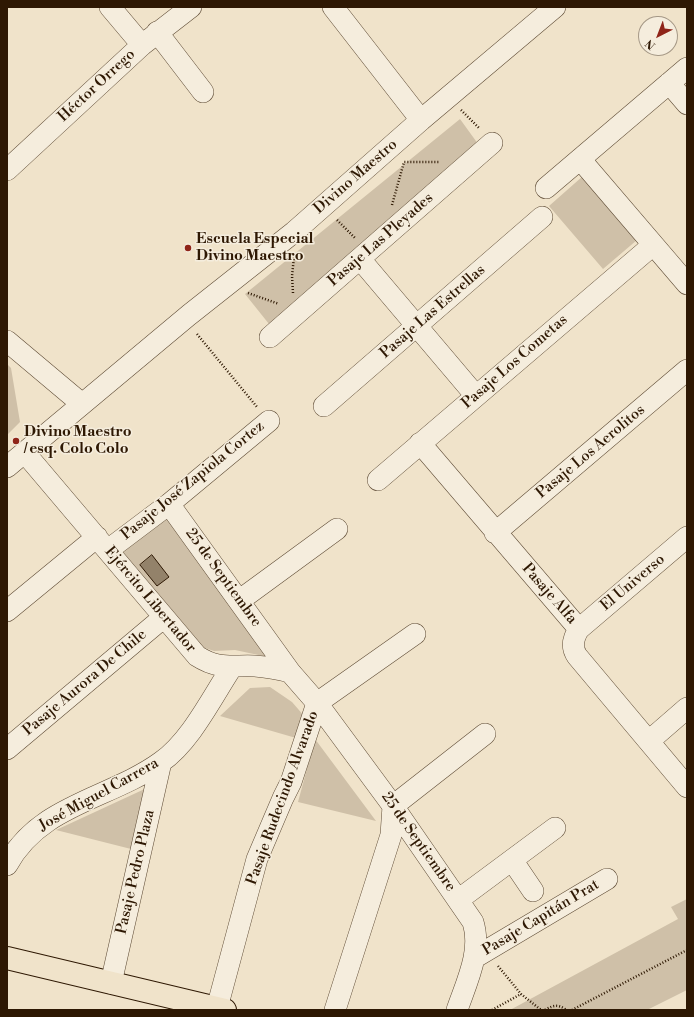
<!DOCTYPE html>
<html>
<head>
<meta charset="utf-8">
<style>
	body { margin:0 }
	#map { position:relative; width:694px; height:1017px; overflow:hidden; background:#f0e3ca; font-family:"Libre Bodoni",serif }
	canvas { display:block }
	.frame { position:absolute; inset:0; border:8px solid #2e1803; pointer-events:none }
	.north { position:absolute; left:638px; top:16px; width:40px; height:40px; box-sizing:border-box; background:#f5eddd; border:1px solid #a59886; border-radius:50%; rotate:222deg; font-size:11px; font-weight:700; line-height:16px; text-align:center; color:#2e1803 }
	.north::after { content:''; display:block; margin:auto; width:14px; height:18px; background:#8f2418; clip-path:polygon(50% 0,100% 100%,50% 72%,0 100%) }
</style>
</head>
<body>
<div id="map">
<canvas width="694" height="1017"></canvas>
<div class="frame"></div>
<div class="north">N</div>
</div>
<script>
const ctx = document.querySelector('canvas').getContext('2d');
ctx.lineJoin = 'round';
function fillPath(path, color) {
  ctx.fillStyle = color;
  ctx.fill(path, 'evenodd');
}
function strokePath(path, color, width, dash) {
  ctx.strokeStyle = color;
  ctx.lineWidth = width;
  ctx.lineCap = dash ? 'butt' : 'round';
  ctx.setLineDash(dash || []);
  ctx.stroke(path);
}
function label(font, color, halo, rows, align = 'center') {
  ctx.font = font + ' "Libre Bodoni",serif';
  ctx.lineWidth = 3;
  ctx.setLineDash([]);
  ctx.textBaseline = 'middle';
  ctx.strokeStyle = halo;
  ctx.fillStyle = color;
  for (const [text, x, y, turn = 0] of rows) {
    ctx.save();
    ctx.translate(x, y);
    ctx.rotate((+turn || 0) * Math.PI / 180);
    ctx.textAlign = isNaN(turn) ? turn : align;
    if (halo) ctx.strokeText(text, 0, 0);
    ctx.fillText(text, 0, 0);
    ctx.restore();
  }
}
fillPath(new Path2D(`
	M460,119L481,148L273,329L245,294Z
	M583,176L637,240L603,269L549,206Z
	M7,364L11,368L20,422L7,435Z
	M166,518L268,657L235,650L214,651L199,646L123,552Z
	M270,687L292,702L305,717L296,738L220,716L250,688Z
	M315,739L376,821L298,802Z
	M149,787L135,850L56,830Z
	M687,899V990L647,1010H510L678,919L671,907Z`), '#cfc0a8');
const building = new Path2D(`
	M152,555L169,577L157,586L140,565Z`);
fillPath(building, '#93826a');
strokePath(building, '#2e1803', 1);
const minor = new Path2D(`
	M110,7L142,45
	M333,7L421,120
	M157,32L203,92
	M669,83L687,104
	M580,159L687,284
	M7,170L142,45L191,7
	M546,188L687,68
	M360,259L476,396
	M270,337L492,143
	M7,341L82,404
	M324,406L542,217
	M420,443L579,629
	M25,453L197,656C219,670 231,665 255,666C267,667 279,669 290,672L317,703L393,806L473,922C482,951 467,981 457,1010
	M7,467L189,315L294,232L421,120L555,7
	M378,480L653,245
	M169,504L290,672
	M495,533L687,370
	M687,537L579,629C573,638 571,647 577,656L687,787
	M108,550L169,504L269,421
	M240,600L337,529
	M7,611L97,537
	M649,741L687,708
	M7,749L164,617
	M512,860L533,891
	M7,865C40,804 110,799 161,762C191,741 212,697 232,667
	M458,900L555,828
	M474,958L607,879
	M111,983L161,762
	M217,1008L257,859L283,798L291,782L317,703L415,634
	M335,1010L391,835L393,806L485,734`);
const major = new Path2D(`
	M7,958L225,1010`);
strokePath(minor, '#5e4b35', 22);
strokePath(major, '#2e1803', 24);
strokePath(new Path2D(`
	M461,110L480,129
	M392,205L404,162H440
	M337,220L355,238
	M248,293L279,304
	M293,293L292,276L294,257
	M197,334L257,407
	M498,966L521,994L541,1010
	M492,1010L521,994
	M545,1010C553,1005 559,1004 566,1010
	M572,1010L687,950`), '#2e1803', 2.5, [1, 2]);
strokePath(minor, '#f5eddd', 21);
strokePath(major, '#f0e3ca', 22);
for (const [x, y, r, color] of [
	[188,248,4,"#8f2418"],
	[16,441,4,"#8f2418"]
]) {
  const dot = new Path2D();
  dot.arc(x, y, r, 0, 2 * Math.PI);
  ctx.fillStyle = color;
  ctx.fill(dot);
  strokePath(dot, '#f5eddd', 1.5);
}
label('15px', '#2e1803', '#f5eddd', [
	["Héctor Orrego",97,86,-43],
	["Divino Maestro",356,177,-41],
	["Pasaje Las Pleyades",381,240,-41],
	["Pasaje Las Estrellas",433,312,-41],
	["Pasaje Los Cometas",515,362,-41],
	["Pasaje Los Aerolitos",591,452,-40],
	["Pasaje José Zapiola Cortez",193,481,-39],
	["25 de Septiembre",223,578,54],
	["El Universo",633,583,-40],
	["Pasaje Alfa",549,594,49],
	["Ejército Libertador",150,600,50],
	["Pasaje Aurora De Chile",85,683,-40],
	["José Miguel Carrera",99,795,-29],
	["Pasaje Rudecindo Alvarado",283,798,-70],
	["25 de Septiembre",418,842,55],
	["Pasaje Pedro Plaza",136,872,-77],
	["Pasaje Capitán Prat",541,918,-31]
]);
label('bold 15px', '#2e1803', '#f5eddd', [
	["Escuela Especial",196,239],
	["Divino Maestro",196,256],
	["Divino Maestro",24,432],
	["/ esq. Colo Colo",24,449]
], 'left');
</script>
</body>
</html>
